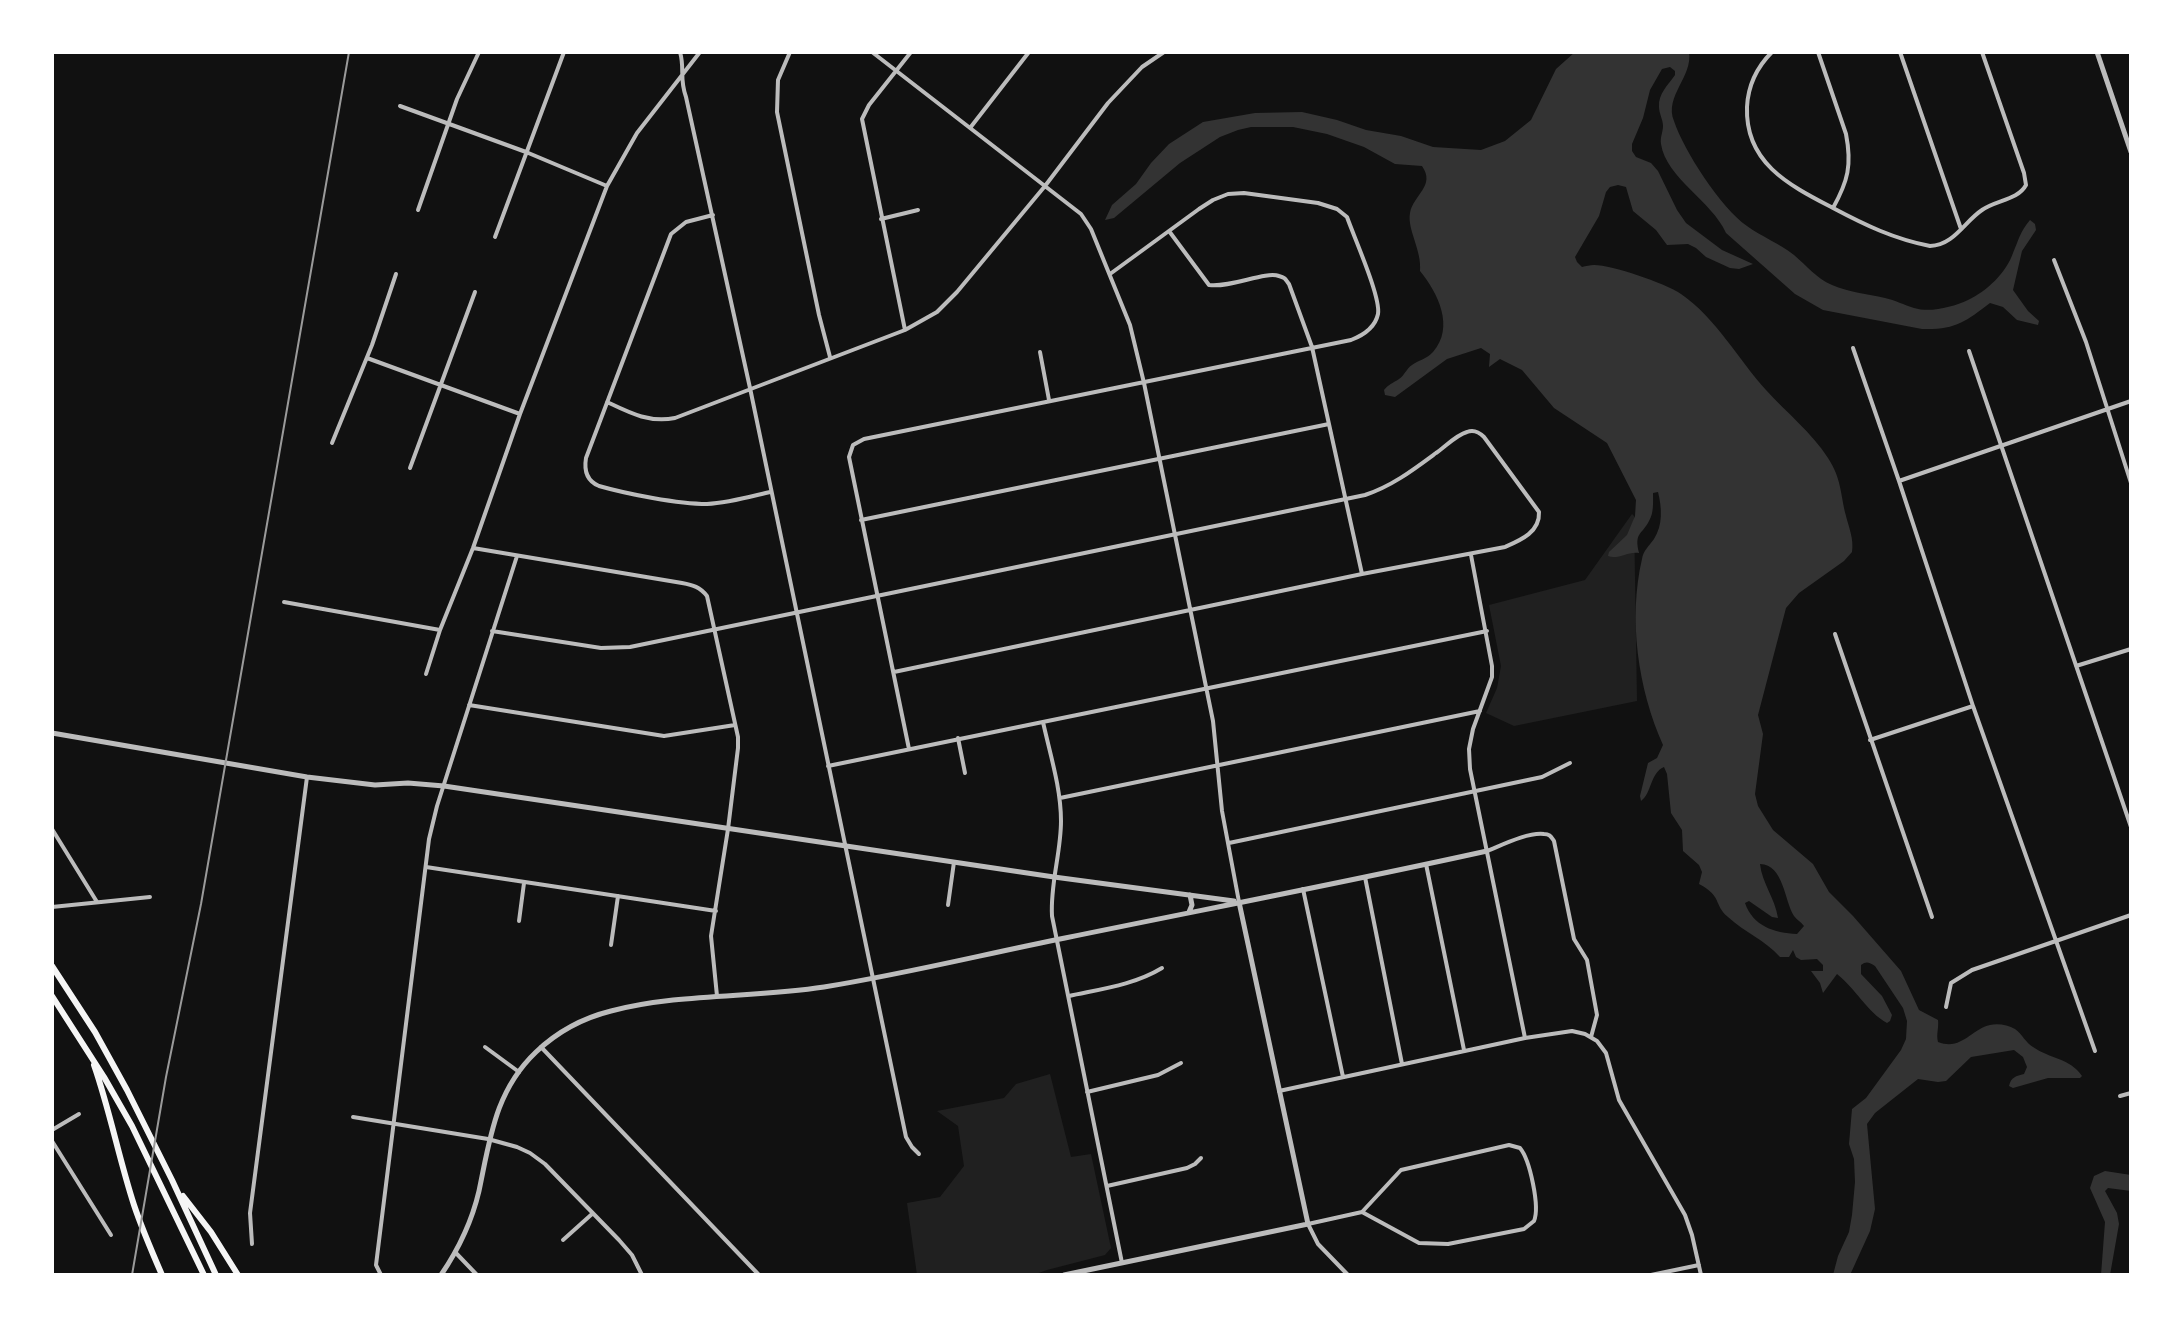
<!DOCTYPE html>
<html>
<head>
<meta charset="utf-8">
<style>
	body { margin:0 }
	#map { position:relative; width:2183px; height:1327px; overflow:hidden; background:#111; font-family:"Playfair Display",serif }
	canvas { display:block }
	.frame { position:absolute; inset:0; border:54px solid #fff; pointer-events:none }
</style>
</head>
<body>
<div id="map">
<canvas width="2183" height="1327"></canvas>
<div class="frame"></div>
</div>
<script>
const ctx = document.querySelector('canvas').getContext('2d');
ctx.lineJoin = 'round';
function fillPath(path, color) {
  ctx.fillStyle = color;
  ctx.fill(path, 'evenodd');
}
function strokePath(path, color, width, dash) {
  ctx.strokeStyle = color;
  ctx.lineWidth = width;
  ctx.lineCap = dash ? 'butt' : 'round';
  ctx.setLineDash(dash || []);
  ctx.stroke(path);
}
fillPath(new Path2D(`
	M1632,514L1634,516L1637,701L1514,726L1486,713L1497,688L1501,666L1489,605L1585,580Z
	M1050,1074L1071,1157L1091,1154L1111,1248L1105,1255L1047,1270L1033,1275H917L907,1203L940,1197L964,1166L958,1126L937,1111L1004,1098L1016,1084Z`), '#202020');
fillPath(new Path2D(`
	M1575,52H1689C1693,77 1664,96 1674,121C1684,151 1721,208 1747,226C1762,237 1779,243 1794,255C1807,266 1816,278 1832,285C1849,292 1867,294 1885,298C1895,300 1904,305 1914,308C1930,313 1953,307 1968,300C1987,291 2006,273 2013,253C2019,239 2020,232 2030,220L2035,224L2036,230L2022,251L2013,290L2028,311L2039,321L2038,325L2017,320L2003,307L1990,303C1965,322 1955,330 1922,329L1823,310L1795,294L1726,233C1712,201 1666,178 1661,144C1660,137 1663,132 1663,126C1663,120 1659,113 1659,107C1658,94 1668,85 1675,75V71L1670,67L1662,69L1650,90L1643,118L1632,144V151L1636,157L1651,163L1658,171L1677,210L1686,223L1722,250L1753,264L1739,269L1730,268L1706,257L1696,248L1688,244L1667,245L1656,230L1633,211L1626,187L1618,185L1610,187L1606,192L1599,216L1575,257L1577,262L1582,267C1586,266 1590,265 1594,265C1612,265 1665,283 1681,294C1716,318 1738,359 1766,390C1786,412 1812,433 1828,458C1842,480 1840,493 1846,516C1849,528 1854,539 1852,552L1844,561L1799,593L1786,608L1758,715L1763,734L1755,794L1758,806L1773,830L1813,864L1829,892L1853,916L1901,971L1919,1010L1938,1020C1939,1028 1936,1034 1938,1042C1962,1051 1971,1029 1990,1025C1998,1023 2008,1025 2015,1029C2022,1034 2026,1043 2033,1047C2050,1059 2070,1058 2082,1076L2080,1078H2048L2013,1088L2009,1086C2011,1077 2016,1076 2024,1074L2027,1067L2023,1057L2014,1050L1971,1057L1946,1081L1938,1082L1918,1079L1875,1113L1867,1124L1875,1209L1870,1231L1850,1275H1833L1838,1256L1849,1232L1852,1215L1855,1182L1854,1159L1849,1144L1852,1109L1866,1098L1901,1050L1906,1039L1907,1021L1903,1008L1875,966C1869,962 1866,961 1861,965V974L1882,996L1892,1015L1890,1021L1887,1023C1867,1012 1856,989 1837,974L1823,993L1820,983L1811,971H1823V965L1817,959L1801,960L1796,957L1793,950L1789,957H1780C1765,940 1744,932 1728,917C1713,904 1723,897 1699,884L1702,872L1699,865L1683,851L1682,830L1671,813L1667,774L1664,767C1650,773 1652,793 1641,801L1640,796L1648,763L1657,758L1663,745C1638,689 1628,619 1642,559C1643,551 1649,546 1654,539C1663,525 1662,508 1658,492L1653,493C1653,502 1654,513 1649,521C1642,535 1634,532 1639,553C1628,551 1618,560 1608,556L1609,552L1627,535L1635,516L1636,500L1607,443L1554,408L1522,370L1500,359L1489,367L1490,354L1481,348L1447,359L1395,397L1385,395L1384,390C1389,384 1393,383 1399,379C1405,375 1406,369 1412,365C1419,360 1427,359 1433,352C1455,327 1438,293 1420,271C1422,250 1407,230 1410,213C1413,195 1436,186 1422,166L1395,164L1364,147L1327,134L1293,127H1251L1238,130L1220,137L1180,163L1114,218L1105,220L1112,205L1136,184L1151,163L1169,144L1203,122L1255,113L1302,112L1337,120L1366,130L1401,136L1433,147L1481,150L1505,141L1531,120L1556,69ZM1760,864C1784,865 1784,900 1794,916C1797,920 1801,922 1804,926L1797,934C1774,933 1753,926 1745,903L1749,901L1772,917L1778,918C1775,898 1762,883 1760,864Z
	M2105,1171L2131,1175V1191L2108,1188L2105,1191L2117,1213L2119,1224L2110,1275H2101L2105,1222L2090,1188L2094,1176Z`), '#333');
strokePath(new Path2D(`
	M680,52C685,69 679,78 686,97L750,388L906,1137L912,1147L919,1154
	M790,52L778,80L777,112L819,315L830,357
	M872,52L1081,214L1091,229L1130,325L1144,383L1213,721L1222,811L1239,902
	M1772,52C1757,67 1748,86 1747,107C1745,163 1789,185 1833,208C1865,225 1894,239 1930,246C1954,245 1964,222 1982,210C1996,200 2018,200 2026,185L2024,173L1982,52
	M1818,52L1846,134C1852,165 1848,181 1833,208
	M1900,52L1961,229
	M400,106L526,152L607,186
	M970,128L1029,52
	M418,210L457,99L479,52
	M713,215L686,222L671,234L586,458C584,470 587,481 599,486C627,494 678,504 707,504C728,503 749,497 770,492
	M881,219L918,210
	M1169,231L1209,285C1231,288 1265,271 1279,276C1286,278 1285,279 1289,284L1312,347L1362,574
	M495,237L564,52
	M2054,260L2086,342L2131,483
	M905,330L862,119L869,105L911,52
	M1853,348L1899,481L1973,706L2095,1051
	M1969,351L2131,827
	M1040,352L1049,400
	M367,358L520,414
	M607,402C630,413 649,423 675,418L905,330L937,312L957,292L1045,186L1108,103L1142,67L1164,52
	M332,443L372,345L396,274
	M410,468L475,292
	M1899,481L2131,401
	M861,520L1329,424
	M473,548L682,583C693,585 700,587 707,596L738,737V748L728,829L711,936L717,996
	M1471,555L1492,666V677L1473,729L1469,749L1470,769L1525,1038
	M284,602L440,630
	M492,631L601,648L630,647L1365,495C1392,486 1413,470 1436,453C1445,447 1456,435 1467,432C1474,429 1479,432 1484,437L1539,512C1540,532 1521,540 1505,547L1362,574L894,672
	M1835,634L1932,917
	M2076,666L2131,649
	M426,674L440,630L473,548L520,414L607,186L637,133L700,52
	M469,705L664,736L735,725
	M1043,722C1050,754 1061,788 1061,821C1061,853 1050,884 1052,916L1122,1263
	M958,738L965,773
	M1870,740L1973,706
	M909,749L849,457L853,445L864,439L1351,340C1364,335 1375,328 1378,314C1381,297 1354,237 1347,217L1337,209L1318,203L1244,193L1228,194L1213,200L1199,209L1110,274
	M828,766L1487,631
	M1060,798L1480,711
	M52,829L97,902
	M1229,843L1542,777L1570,763
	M1487,851C1502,845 1528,832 1544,834C1550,834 1551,837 1554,841L1574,939L1587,960L1597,1015L1591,1037
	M1426,864L1464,1050
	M426,867L716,911
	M1365,877L1402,1064
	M1303,889L1343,1077
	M948,905L954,862
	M52,907L150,897
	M519,921L524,883
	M611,945L618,896
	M1069,996C1101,989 1134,985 1162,968
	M1946,1007L1951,983L1972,970L2131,915
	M485,1047L519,1072
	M541,1047L759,1275
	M1279,1091L1525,1038L1572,1031L1585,1034L1597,1041L1606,1053L1619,1100L1685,1215L1692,1235L1701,1275
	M1087,1092L1158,1075L1181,1063
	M2120,1096L2131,1093
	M353,1117L488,1139L517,1147L530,1153L545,1164L619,1240L632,1255L642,1275
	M52,1130L79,1114
	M52,1141L111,1235
	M1509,1145L1520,1148C1530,1160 1540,1207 1534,1221L1524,1229L1448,1244L1419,1243L1362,1212L1401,1170Z
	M1107,1186L1187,1168L1195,1164L1201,1158
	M563,1240L592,1214
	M252,1244L250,1213L307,777
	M455,1252L477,1275
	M381,1275L376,1265L429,839L437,806L517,556
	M1348,1275L1318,1244L1308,1224L1362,1212
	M1651,1275L1699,1265`), '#bcbcbc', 4);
strokePath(new Path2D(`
	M2097,52L2131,152
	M52,733L307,777L375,785L408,783L444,786L1054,877L1234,901
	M1189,912L1192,905L1190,895
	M441,1275C458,1250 472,1221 479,1191C490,1139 495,1091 536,1052C557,1032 583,1018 611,1011C680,993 754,998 824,987C905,974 985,954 1065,938C1206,909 1347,882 1487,851
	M1064,1275L1308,1224L1239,902`), '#bcbcbc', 5);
strokePath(new Path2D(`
	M52,966L95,1032L127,1090L172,1180L216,1275
	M52,996L104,1077L132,1126L204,1275
	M94,1065C110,1111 119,1159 134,1205C142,1229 152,1252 162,1275
	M183,1196L211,1232L238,1275`), '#f5f5f5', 6);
strokePath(new Path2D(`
	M132,1275L166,1077L201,904L349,52`), '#9a9a9a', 2);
</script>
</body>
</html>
